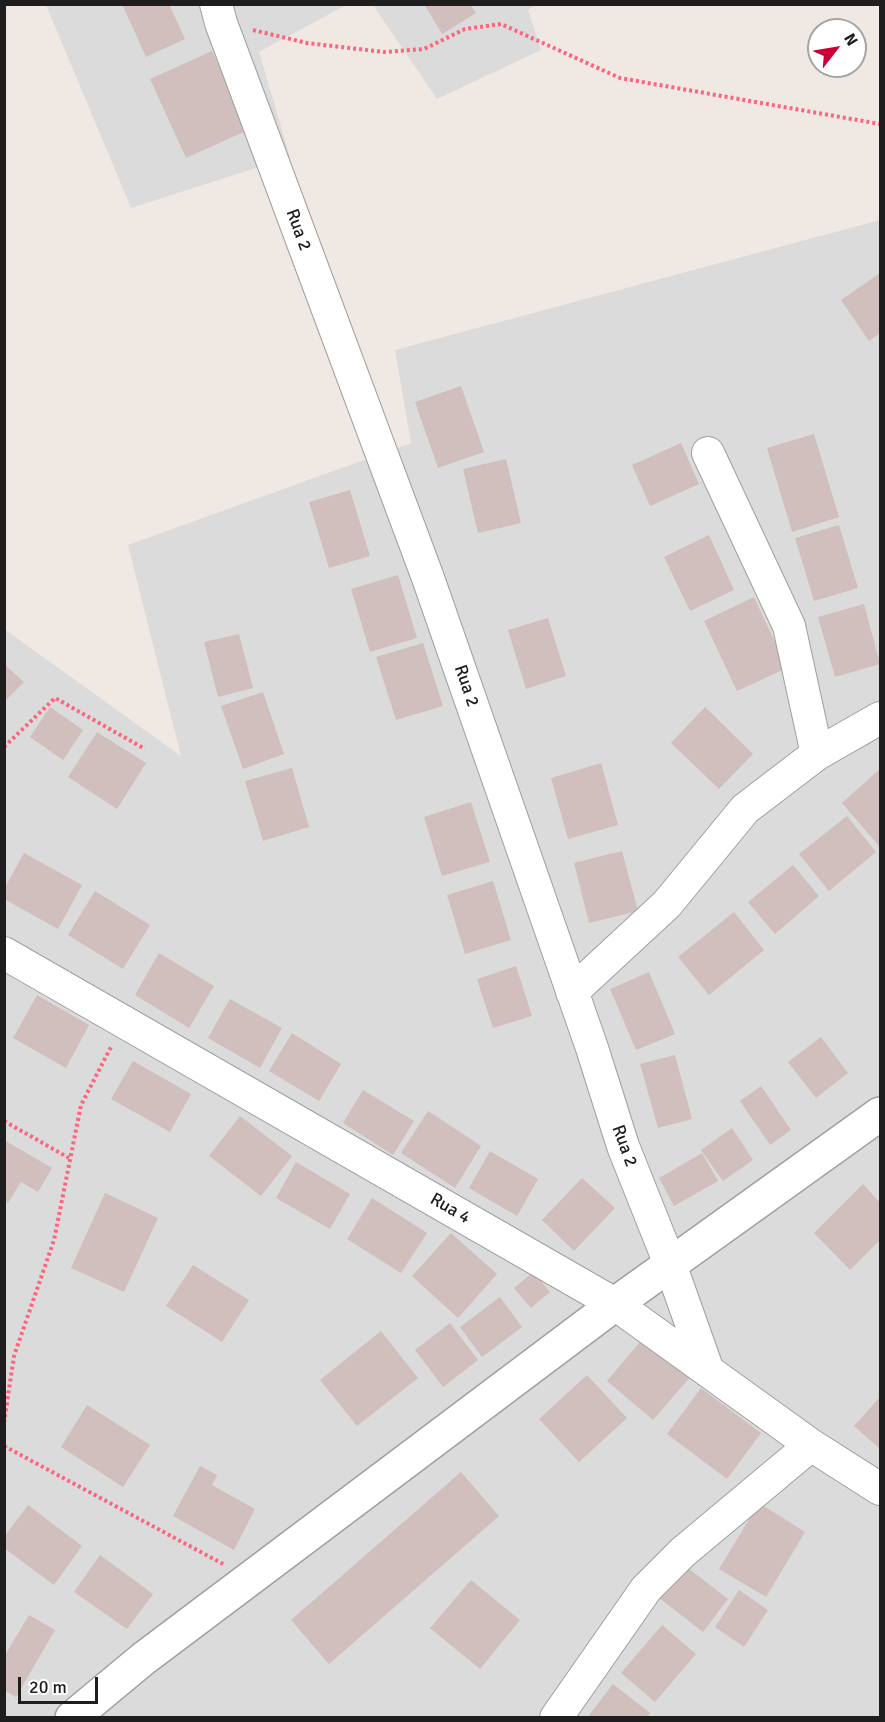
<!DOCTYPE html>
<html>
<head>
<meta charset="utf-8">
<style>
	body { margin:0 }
	#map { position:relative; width:885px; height:1722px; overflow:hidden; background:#f0e8e3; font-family:Signika,sans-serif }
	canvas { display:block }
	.frame { position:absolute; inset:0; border:6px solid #1e1e1e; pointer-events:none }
	.north { position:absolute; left:807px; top:18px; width:60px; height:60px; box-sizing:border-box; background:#fff; border:2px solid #a5a5a5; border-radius:50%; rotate:59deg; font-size:16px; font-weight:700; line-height:24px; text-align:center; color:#1e1e1e }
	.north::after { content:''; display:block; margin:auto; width:21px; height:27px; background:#cb0037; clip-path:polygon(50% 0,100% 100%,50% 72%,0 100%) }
	.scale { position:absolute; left:18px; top:1677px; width:80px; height:27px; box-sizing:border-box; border:3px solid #1e1e1e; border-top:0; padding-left:8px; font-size:18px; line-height:21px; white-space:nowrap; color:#1e1e1e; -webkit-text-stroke:4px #fff; paint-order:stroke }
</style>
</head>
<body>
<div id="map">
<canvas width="885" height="1722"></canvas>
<div class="frame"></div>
<div class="north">N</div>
<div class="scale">20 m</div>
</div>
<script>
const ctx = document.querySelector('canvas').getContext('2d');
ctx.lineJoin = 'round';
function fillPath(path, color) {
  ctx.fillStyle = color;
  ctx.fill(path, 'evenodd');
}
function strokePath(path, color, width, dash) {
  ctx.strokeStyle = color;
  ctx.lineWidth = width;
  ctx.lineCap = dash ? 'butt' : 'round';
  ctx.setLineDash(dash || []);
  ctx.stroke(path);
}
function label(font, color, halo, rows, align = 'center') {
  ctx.font = font + ' Signika,sans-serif';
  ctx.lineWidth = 6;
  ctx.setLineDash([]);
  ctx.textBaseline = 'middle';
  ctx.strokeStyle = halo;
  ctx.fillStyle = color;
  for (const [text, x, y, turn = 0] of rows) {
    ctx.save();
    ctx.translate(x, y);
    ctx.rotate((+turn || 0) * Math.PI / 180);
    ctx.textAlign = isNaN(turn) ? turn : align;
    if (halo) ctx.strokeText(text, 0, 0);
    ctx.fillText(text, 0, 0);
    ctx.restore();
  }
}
fillPath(new Path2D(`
	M46,5H346L259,52L290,157L131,208Z
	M373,5H535L528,10L541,50L437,99Z
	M880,220V1717H5L4,629L181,756L128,545L411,443L395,350Z`), '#dcdbdb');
fillPath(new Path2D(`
	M122,4H169L185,39L146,57Z
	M424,4H470L476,13L442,34Z
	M212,51L248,130L186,158L150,79Z
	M880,273V333L869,341L841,300Z
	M461,386L484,452L438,468L415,402Z
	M814,434L839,517L792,532L767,448Z
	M681,443L699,484L650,506L632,465Z
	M506,459L521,523L478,533L463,469Z
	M350,490L370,556L329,568L309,502Z
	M839,525L858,588L814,601L795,538Z
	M709,535L734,590L690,611L664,557Z
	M398,575L417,638L370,652L351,589Z
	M754,597L787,668L737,691L704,621Z
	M864,604L880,664L835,677L818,617Z
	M548,618L566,676L526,689L508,630Z
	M239,634L253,688L218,697L204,642Z
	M423,643L443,706L396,720L376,657Z
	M4,664L24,682L4,702Z
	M263,692L284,754L243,769L221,706Z
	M50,707L83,730L63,760L30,737Z
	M705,707L753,754L719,789L671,743Z
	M97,732L146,763L117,809L68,777Z
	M601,763L618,825L568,839L551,778Z
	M292,768L309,827L263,841L245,781Z
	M880,769V845L879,846L842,803Z
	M471,802L490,862L442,876L424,817Z
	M847,816L876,852L829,891L799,854Z
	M622,851L638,911L589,923L574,863Z
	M24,853L82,885L58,929L4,899V889Z
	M793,865L819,896L775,934L748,902Z
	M493,881L511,940L465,954L447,895Z
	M95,891L150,925L123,969L68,935Z
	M734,912L764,950L709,995L678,957Z
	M159,953L214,986L189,1028L135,995Z
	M516,966L532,1016L493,1028L477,979Z
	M649,972L675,1034L636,1050L610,989Z
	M37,995L89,1025L66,1068L13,1038Z
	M230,999L282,1028L260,1068L208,1038Z
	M292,1033L341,1064L319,1101L269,1071Z
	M821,1037L848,1073L816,1098L788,1062Z
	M675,1055L692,1119L658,1128L640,1064Z
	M133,1061L191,1094L170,1132L111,1099Z
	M761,1086L791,1130L770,1145L740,1101Z
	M363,1090L414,1121L393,1155L343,1123Z
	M428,1111L481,1146L455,1188L401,1153Z
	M240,1116L292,1156L261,1196L209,1156Z
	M732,1128L753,1160L723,1181L701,1150Z
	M4,1140L52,1168L38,1192L21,1182L8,1203L4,1201Z
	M490,1151L538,1179L517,1216L469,1188Z
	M702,1153L718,1181L674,1206L659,1178Z
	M296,1162L350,1194L330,1229L276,1198Z
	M582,1178L615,1208L574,1251L542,1220Z
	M863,1184L880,1203V1240L850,1270L814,1233Z
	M105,1193L158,1218L124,1292L71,1268Z
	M372,1198L427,1233L401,1273L347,1239Z
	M451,1233L497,1274L458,1318L412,1276Z
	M193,1265L249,1300L222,1342L166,1306Z
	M533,1272L550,1292L531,1308L514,1288Z
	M500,1297L522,1327L482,1357L460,1327Z
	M450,1323L478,1360L443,1387L415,1350Z
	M381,1331L418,1378L357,1426L320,1380Z
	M645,1336L691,1376L653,1420L607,1381Z
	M587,1375L627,1418L579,1462L539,1419Z
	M701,1388L761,1433L727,1479L667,1434Z
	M880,1397V1449L854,1426Z
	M87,1405L150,1445L123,1487L61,1447Z
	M200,1466L217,1475L212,1485L255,1509L234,1550L173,1516Z
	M461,1472L499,1516L329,1664L291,1620Z
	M759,1503L805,1532L766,1597L719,1569Z
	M28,1505L82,1546L54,1585L4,1548V1537Z
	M100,1555L153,1594L127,1629L74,1592Z
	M679,1561L728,1599L703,1632L654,1594Z
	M471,1580L520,1620L480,1669L430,1628Z
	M739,1590L768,1610L744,1647L715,1627Z
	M29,1615L55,1630L16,1697L4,1690V1657Z
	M662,1625L696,1654L655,1702L621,1673Z
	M613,1684L650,1713L647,1718H587Z`), '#d0bfbc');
const minor = new Path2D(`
	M216,4L221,23L428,578L592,1048L623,1146L670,1264L708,1371
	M708,453L789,626L817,754
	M4,953L615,1304L811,1445L880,1489
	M572,992L667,904L745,809L817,754L880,718
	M556,1718L646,1589L683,1552L811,1445`);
const tertiary = new Path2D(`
	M72,1718L143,1659L615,1304L880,1114`);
strokePath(minor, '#9f9f9f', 34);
strokePath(tertiary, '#9f9f9f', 36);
strokePath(new Path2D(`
	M253,30L307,43L384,52L424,49L465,29L501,24L620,78L880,124
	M4,747L55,698L145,749
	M4,1121L69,1158
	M4,1423L14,1356L54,1240L81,1105L111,1047
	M4,1446L223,1564`), '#ff647e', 4, [3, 3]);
strokePath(minor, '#fff', 32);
strokePath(tertiary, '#fff', 33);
label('18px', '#1e1e1e', '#fff', [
	["Rua 2",298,230,70],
	["Rua 2",466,686,71],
	["Rua 2",624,1146,70],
	["Rua 4",450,1209,30]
]);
</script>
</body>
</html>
